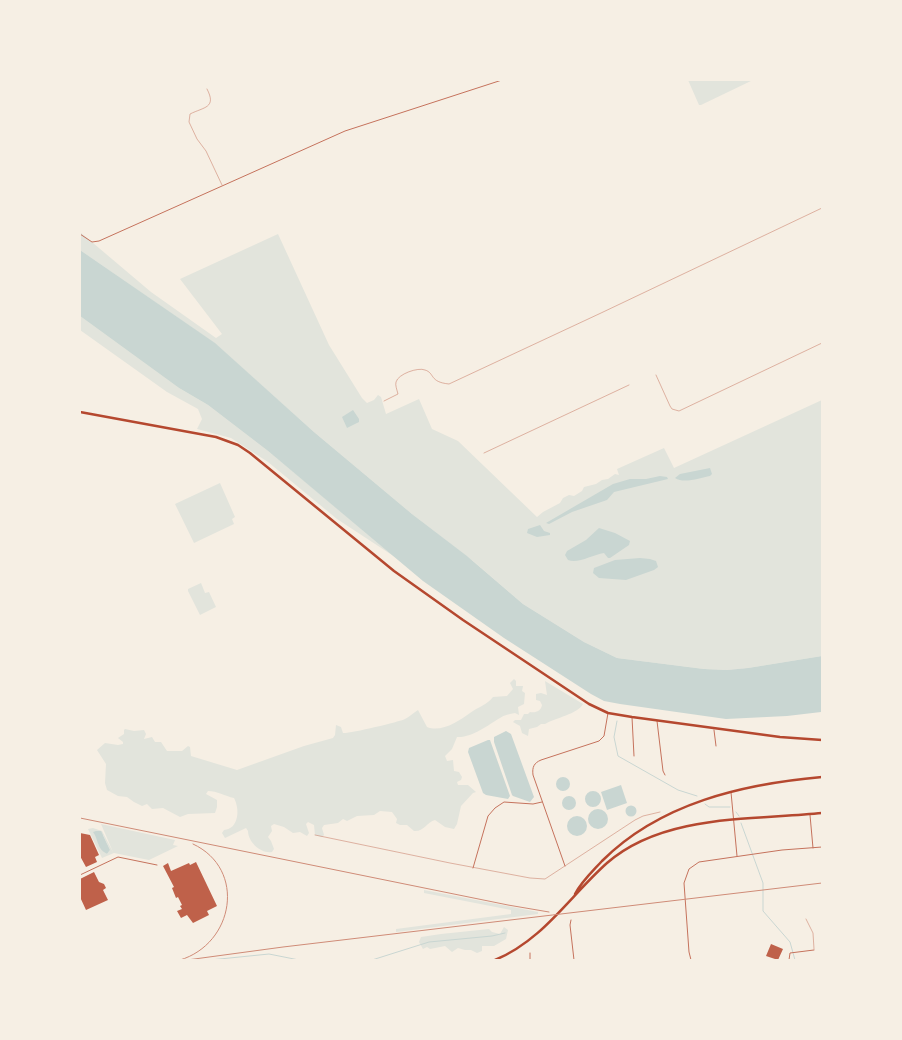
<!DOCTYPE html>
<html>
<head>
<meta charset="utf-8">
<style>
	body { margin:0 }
	#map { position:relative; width:902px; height:1040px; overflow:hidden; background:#f6efe4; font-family:"DejaVu Sans",sans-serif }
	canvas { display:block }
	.frame { position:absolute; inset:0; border:81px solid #f6efe4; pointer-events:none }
</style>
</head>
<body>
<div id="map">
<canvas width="902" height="1040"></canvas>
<div class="frame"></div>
</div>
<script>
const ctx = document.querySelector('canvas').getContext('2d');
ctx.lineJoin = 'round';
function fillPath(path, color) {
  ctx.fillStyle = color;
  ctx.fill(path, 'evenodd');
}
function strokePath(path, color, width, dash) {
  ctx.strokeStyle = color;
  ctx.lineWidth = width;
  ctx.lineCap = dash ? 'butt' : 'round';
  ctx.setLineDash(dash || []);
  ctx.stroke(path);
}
fillPath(new Path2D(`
	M688,80H753L701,105H699Z
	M80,232L151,292L216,338L222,334L180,279L278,234L329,345L362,398L367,403L374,400L378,395L381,397L386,414L419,399L432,429L458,441L537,517L543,512L560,503L563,498L569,495L574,496L582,491L584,487L596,484L602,480L608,479L615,474L619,475L617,469L664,448L674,468L822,400V656L748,668L727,670L704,669L617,658L584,642L523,604L473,561L412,514L314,432L214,343L80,250Z
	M80,316L179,388L208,405L268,451L401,561L337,519L268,462L231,438L197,429L202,419L198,409L167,392L80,330Z
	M220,483L235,517L232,519L234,524L194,543L175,504Z
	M201,583L205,593L209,592L216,607L200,615L188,591V589Z
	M514,679L516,681V686H523L522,691L525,693L524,704L518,707L519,715L515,713C510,714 504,715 500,718C488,725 472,738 457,737L452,749L445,756L447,761L453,760L454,771L459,772L462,777L461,780L457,782L458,785H468L476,792L473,793L461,806L457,824L454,829L445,827L435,820C427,822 424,832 414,831L407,825H400L396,823L397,819L392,812L380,811L374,815L357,816L347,821L343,819L338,823L324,825L322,828L324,835L322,837L315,835L314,825L308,822L306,824L309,833L307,836L300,832L293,833L284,827L274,824L271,826L272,831L268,837L271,841L274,849L272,852C261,854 248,842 248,831L246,828L225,838L222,833L224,830C239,829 240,809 234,798C225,796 217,791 208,791L206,794L217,800V807L215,813L188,814L180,817L163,808L152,809L147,804L142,806L134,802L127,797L118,796L107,790L105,783L106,764L97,750L105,743L118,745L123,744V742L118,738L124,734V730L125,729L134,731L144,730L146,734L144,739L152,737L155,742H161L167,751H182L188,746L190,747L191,756L237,770L304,746L333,738L335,735L336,725L341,727L343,733C348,734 399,722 405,719C409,717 413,713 418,710L427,727C441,733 459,721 470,713C478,707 487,705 493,697L507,696L513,689L510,683Z
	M545,681L583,704C578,714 555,718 545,724H541L537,727L529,729L528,736L522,733L520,726L513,722L515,720H521L524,714H528L530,712C536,713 541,711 542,705L540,701L536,700V694L541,693L547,695Z
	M101,824L175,840L173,845L178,846L149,860L114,853L102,858L88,829L93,828L102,831L113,852ZM103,835L110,850L107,854L103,851L98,844L99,839L97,836Z
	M424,890L538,912V914L396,932V929L511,914V910L424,893Z
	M504,927L508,930L506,939L494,946H482V951L477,953L471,950H465L458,948L452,952L445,946L430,949L427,947L423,949L419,942L421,937L441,934L489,929L492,932L500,934Z`), '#e2e4dc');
fillPath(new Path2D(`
	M80,250L215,343L314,432L412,514L467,556L523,604L584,642L617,658L704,669L727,670L748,668L822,656L821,712L787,716L726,719L620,704L604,701L591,694L504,638L423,581L268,451L208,405L179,388L80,316Z
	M353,410L359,419V422L347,428L342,417Z
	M710,468L712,474L710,476C700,478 684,484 675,478L680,474Z
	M660,476L667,477L668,479L614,492L607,500L572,512L549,524L546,523L613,484L630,479H646Z
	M540,525L544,531L550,533V535L537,537L527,533L528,529Z
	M599,528L615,533L630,541L629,545L610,558H608L604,553C592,555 578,564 568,560L565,555L567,551L586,540Z
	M640,558L650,559L656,561L658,567L654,570L626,580L599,578L593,573L594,568L615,560Z
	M506,731L511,734L534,797L530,802L513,796L512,795L494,742V737Z
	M488,740H490L510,796L508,799L486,795L483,793L468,752L469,748Z
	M556 784a7 7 0 1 1 14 0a7 7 0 1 1-14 0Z
	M621,785L627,803L607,810L601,792Z
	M585 799a8 8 0 1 1 16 0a8 8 0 1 1-16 0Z
	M562 803a7 7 0 1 1 14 0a7 7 0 1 1-14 0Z
	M625.5 811a5.5 5.5 0 1 1 11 0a5.5 5.5 0 1 1-11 0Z
	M588 819a10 10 0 1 1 20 0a10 10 0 1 1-20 0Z
	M567 826a10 10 0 1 1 20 0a10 10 0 1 1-20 0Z
	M96,831H101L110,850L107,854C96,848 99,840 93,832Z`), '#c9d6d2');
strokePath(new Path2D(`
	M617,721L614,737L618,756L678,790L697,796
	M705,804L709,807H730
	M736,812L739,816
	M741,823L763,883V911L790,942L795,960
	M210,960L269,954L299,960
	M372,960L429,942L492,936L505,933`), '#c9d6d2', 1);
fillPath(new Path2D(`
	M80,833L90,835L99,855L95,857L97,862L86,867L80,856Z
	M196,862L217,906L207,911L209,915L193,923L187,915L181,918L177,911L182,909L180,906L182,905L178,897L176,898L172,888L174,887L163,866L168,863L171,871L189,863L190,865Z
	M94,872L99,882L104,884L106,888L103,890L108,900L86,910L80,897V879Z
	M771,944L783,949L778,960L766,956Z`), '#bf614a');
strokePath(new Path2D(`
	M207,89C217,108 204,107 190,114L189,122L197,139L206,151L222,185
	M656,375L670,406L672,409L679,411L822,343
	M384,401L398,394C397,390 395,385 396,382C398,374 418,367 425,370C435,373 429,382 449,384L601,313L822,208
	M484,453L629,385
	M315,835L450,863L530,878L545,879L635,820L643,816L660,812
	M806,919L813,933L814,949`), '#c5725c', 0.5);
strokePath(new Path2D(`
	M80,234L92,242L99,241L345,131L502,80
	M632,717L634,756
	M657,721L663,771L665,775
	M714,730L716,746
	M810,815L813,848
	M565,866L533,775C532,767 534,763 541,760L599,741L604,736L608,713
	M473,868L488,816L495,808L504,802L533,804L542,802
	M80,875L118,857L157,865
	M571,920L570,925L574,960
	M530,953V960
	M789,960L790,953L814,950`), '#c5725c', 1);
strokePath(new Path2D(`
	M731,792L737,856
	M691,960L689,952L684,883L689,869L699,862L782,850L822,847`), '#c5725c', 1);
strokePath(new Path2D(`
	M80,412L216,437L238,445L250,453L394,571L463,620L589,704L608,713L632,717L780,737L822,740
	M575,894C582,881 592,872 602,861C660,803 743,784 822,777
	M495,960C543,940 569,897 607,863C663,814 751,820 822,813`), '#b5482f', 2.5);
strokePath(new Path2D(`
	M80,818L508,905L549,912
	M180,960C234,944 247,869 193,844
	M187,960L283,947L822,883`), '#cf8b77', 1);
</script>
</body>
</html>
